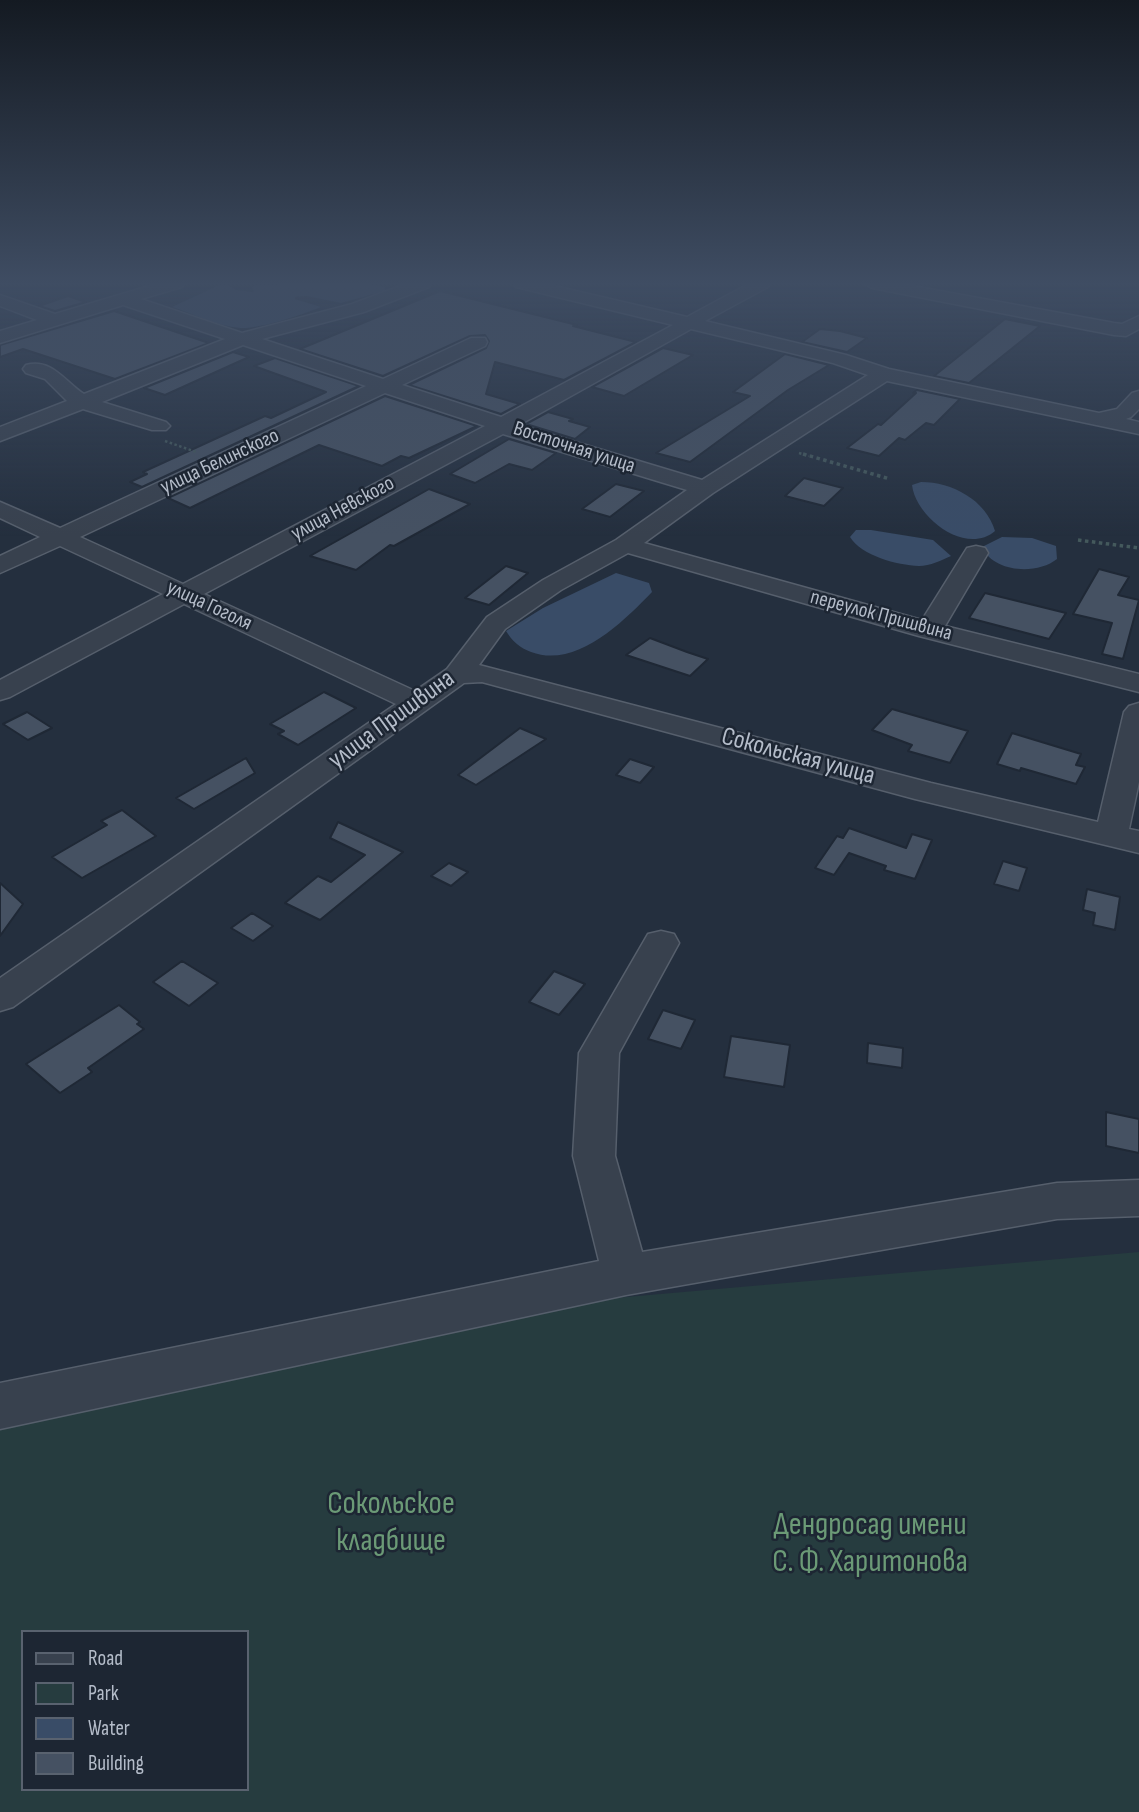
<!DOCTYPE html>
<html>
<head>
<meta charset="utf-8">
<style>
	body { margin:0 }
	#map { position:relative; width:1139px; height:1812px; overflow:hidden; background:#242f3e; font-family:"Sofia Sans Condensed",sans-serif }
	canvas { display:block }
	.legend { position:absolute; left:21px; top:1630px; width:228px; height:161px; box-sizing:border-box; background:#1d2633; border:2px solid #59626f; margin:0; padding:9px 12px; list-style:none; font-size:21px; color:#b4bcc9 }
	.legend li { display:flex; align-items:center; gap:14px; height:35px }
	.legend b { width:35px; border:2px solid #59626f }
</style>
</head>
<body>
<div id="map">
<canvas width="1139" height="1812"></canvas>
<ul class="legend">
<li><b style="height:9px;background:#38414e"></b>Road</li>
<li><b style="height:19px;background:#263c3f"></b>Park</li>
<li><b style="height:19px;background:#394c67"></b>Water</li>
<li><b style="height:19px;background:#455162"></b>Building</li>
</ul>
</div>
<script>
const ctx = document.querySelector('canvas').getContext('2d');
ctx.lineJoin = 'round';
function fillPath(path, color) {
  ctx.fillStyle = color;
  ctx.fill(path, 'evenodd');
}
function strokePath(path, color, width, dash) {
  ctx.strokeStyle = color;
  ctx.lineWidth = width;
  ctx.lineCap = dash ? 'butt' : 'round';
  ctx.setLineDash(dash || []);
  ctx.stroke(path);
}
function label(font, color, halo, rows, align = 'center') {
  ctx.font = font + ' "Sofia Sans Condensed",sans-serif';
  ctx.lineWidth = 5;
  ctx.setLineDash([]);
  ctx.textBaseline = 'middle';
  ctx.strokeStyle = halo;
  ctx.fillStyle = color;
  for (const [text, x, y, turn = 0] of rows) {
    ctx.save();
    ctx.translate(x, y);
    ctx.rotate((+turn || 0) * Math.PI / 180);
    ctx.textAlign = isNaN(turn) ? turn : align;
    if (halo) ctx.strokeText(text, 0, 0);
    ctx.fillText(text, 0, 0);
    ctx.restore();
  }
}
fillPath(new Path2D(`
	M1139,1252V1812H0V1416L604,1299ZM23,1632H247V1789H23Z`), '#263c3f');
fillPath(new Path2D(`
	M280,283H363L385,287V291L341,303L306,296L295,297V299L321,307C302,315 260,329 240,328C216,326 194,314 172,307L219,285L227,284L236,290L253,292L254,291L251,287C260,282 271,288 280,283Z
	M921,482C952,482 986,500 995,531C966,556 916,518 912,485Z
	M856,530H871L933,540L951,556C942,560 930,566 919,566C897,565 862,556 850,537Z
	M1002,537L1032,538L1056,546L1057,559C1037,575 994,573 982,547Z
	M616,573L649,583L652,592C623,622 576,669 531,652C520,648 512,641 506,631L543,608Z`), '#394c67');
const building = new Path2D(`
	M440,291L577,325L573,326L636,342L564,380L495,362L486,394L520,404L501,414L409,385L486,348L489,341L485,335L470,336L383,376L300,349Z
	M68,296L86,302L55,311L39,306Z
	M114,311L209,343L115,379L23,349L0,357V345Z
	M1005,319L1040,326L969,383L934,376Z
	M820,329L840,331L867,338L847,352L802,342Z
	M663,348L693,355L624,396L592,387Z
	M233,352L249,357L165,395L144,388Z
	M785,354L829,365L788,390L690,462L656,453L750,396L733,392Z
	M275,358L359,386L142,487L130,482L147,474L143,472L265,416L271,418L326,392L254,366Z
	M917,390L960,399L934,425L926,423L905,440L899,438L879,456L847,448L878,424L881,425L916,393H913Z
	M385,396L477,426L409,458L401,456L382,466L319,445L190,508L168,498Z
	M548,412L573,419L569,421L590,427L575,439L526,424Z
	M509,439L556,453L532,470L509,464L475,483L450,474Z
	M804,478L843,488L824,506L785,496Z
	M616,484L644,491L610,517L582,509Z
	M429,489L470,504L394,546L390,545L356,570L310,556Z
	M506,566L528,573L489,605L465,598Z
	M1099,569L1129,577L1118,595L1139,600L1123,659L1102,654L1112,623L1073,614Z
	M985,593L1066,613L1049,639L969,618Z
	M650,638L687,652L708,659L690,676L626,655Z
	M324,692L356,708L298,745L278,734L284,731L270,724Z
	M892,709L968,731L950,763L908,751L912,745L872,730Z
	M27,712L52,728L28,740L3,724Z
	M520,728L546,739L476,785L458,775Z
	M1012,733L1081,754L1076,765L1085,767L1076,784L1021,768L1020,771L997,764Z
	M246,758L255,773L194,809L176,798Z
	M630,759L654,767L640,783L616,775Z
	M122,810L156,836L82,878L52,857L107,825L101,821Z
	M338,822L403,852L320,920L285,903L318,876L331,882L365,855L330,838Z
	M849,828L906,848L912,834L932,840L915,879L884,870L886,866L849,853L834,875L815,868L837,836L843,838Z
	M1003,861L1027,868L1019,891L994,884Z
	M449,863L468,872L451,886L431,876Z
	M0,883L23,904L0,936Z
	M1087,889L1120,897L1115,930L1093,925L1095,913L1083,910Z
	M252,913L273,926L253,941L231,928Z
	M182,961L218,983L189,1006L153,982Z
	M554,971L585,984L559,1015L529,1002Z
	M119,1005L140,1022L137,1024L144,1029L88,1068L92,1072L60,1093L26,1064Z
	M663,1010L695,1020L681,1049L648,1039Z
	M731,1036L790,1045L784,1087L724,1077Z
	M868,1043L903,1048L902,1068L867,1063Z
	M1106,1112L1139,1119V1153L1106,1146Z`);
fillPath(building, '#455162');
strokePath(building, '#1f2835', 2);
const minor = new Path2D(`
	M159,283H185L182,287L141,299L242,333L352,304L408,283H431L429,287L364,312L262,339L383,379L471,338H485L487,342L485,346L402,385L501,417L673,325L516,287L514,283H542L687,317L750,283H770L768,287L705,321L846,355L889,369L1099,413L1117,409L1132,393L1139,391V409L1131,417L1126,419L1139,422V434L887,381L713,493L644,543L922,620L967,548L976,546L985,548L988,553L945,626L1139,674V692L919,636L628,553L561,590L505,629L479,665L931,783L1098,822L1124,712L1129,706L1139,703V782L1129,829L1139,831V853L915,799L482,682L464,683L13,1007L0,1011V978L396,704L184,604L10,697L0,700V680L163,594L60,546L0,573V556L40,537L0,518V502L60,528L366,386L243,345L102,402L166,422L170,426L166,430H152L83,409L0,441V427L67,401L45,379L26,373L23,369L26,365C52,358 65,382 84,394L225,339L123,305L0,343V331L37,320L0,306V295L55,314ZM691,329L833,363L868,375L702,480L519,425ZM385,393L485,426L183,584L80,537ZM503,434L687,490L616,540L543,580L487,617L447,669L415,691L204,594Z
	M863,283H897L1114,323L1122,324L1139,316V329L1126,336L1114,335L872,288Z
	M661,931L674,934L679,943L619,1053L615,1156L642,1252L1057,1183L1139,1180V1216L1057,1219L626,1295L0,1429V1383L599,1261L573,1156L579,1053L648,934Z`);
strokePath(minor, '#565f6c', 3);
strokePath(new Path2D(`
	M165,441L196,452
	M799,453L809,456`), '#44595c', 2.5, [2.5, 2.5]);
strokePath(new Path2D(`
	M803,454L890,479
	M1078,540L1139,548`), '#44595c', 3.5, [3.5, 3.5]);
fillPath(minor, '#38414e');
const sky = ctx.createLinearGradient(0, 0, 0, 536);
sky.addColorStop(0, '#141a22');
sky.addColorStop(0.53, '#3f4d63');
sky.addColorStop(1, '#3f4d6300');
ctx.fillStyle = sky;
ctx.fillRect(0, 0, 1139, 536);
label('21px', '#b4bcc9', '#1d2633', [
	["Восточная улица",574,448,18],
	["улица Белинского",220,462,-25],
	["улица Невского",343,509,-28],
	["улица Гоголя",209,606,25],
	["переулок Пришвина",881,616,15]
]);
label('26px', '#b4bcc9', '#1d2633', [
	["улица Пришвина",392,720,-36],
	["Сокольская улица",798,757,15]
]);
label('32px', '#6b9a76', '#1d2633', [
	["Сокольское",391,1505],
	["кладбище",391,1542],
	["Дендросад имени",870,1526],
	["С. Ф. Харитонова",870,1563]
]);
</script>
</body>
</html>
